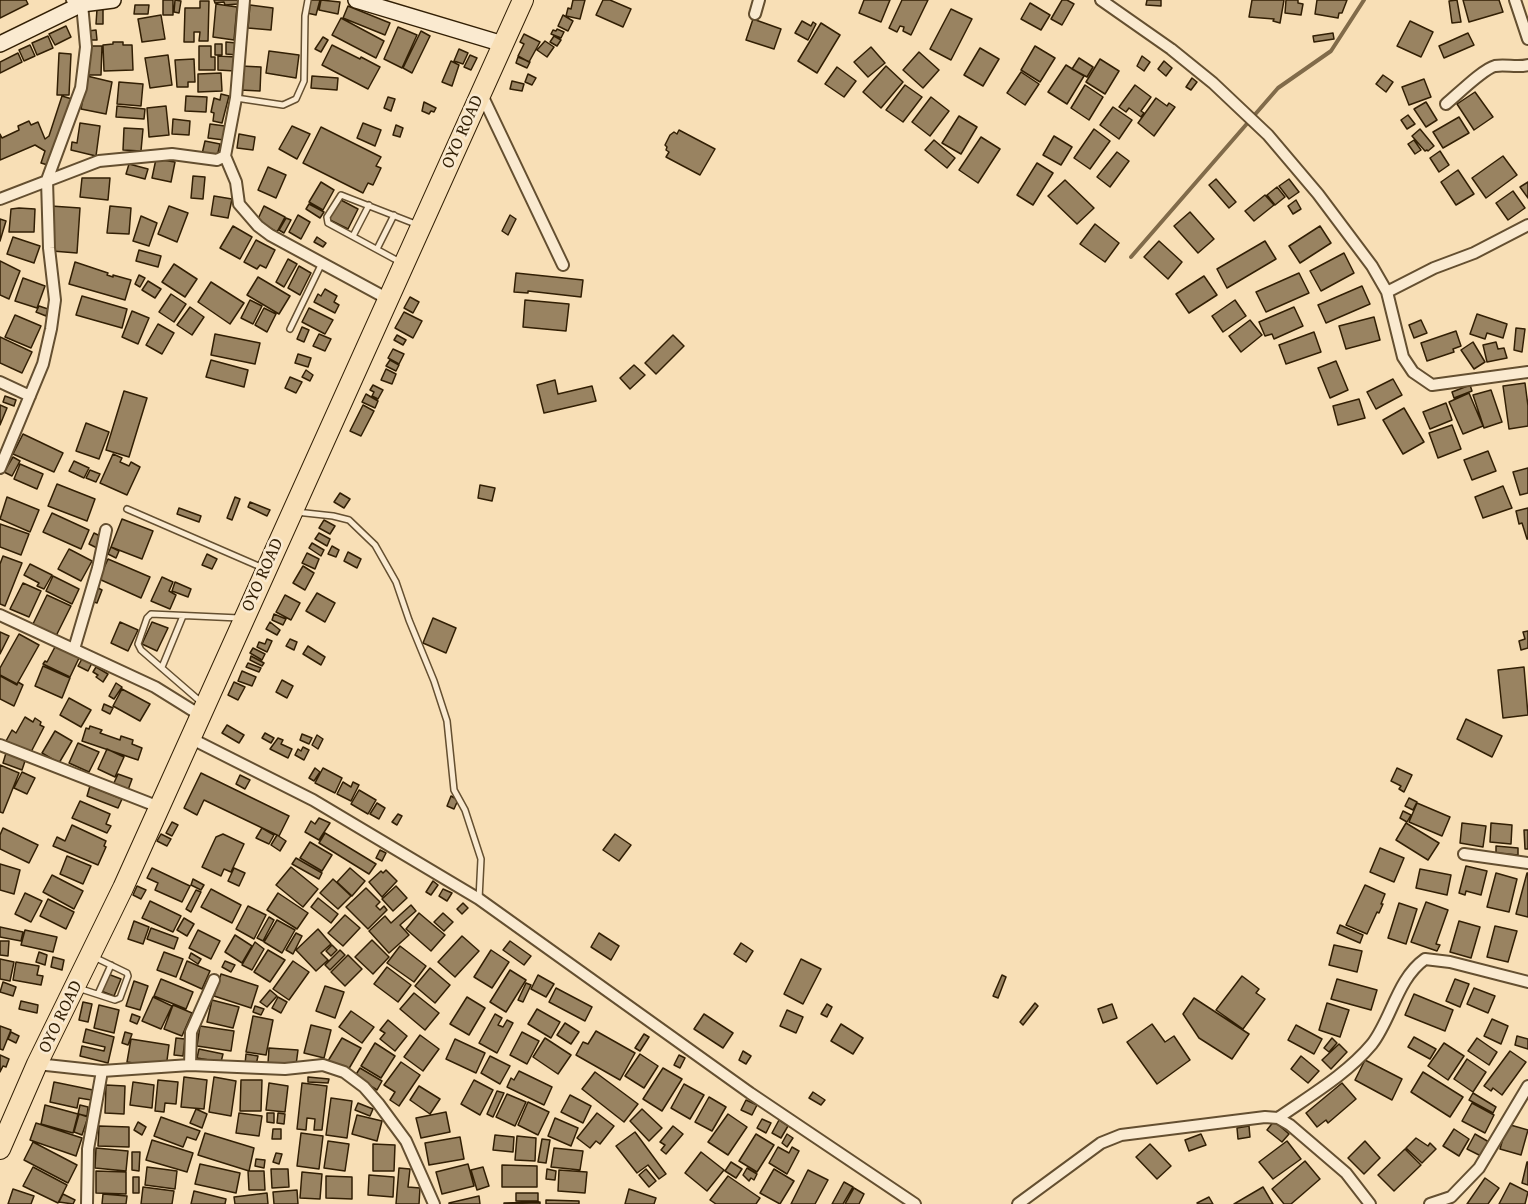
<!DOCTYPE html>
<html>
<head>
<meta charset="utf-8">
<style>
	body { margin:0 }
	canvas { display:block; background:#f8dfb6 }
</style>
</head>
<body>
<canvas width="1528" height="1204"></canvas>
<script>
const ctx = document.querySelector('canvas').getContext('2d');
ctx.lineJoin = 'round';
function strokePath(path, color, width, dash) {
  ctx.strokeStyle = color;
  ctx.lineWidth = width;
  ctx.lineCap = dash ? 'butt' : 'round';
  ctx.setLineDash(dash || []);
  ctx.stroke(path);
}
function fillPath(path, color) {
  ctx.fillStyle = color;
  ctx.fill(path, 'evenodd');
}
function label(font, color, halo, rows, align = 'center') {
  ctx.font = font + ' "Gentium Book Plus",serif';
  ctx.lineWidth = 5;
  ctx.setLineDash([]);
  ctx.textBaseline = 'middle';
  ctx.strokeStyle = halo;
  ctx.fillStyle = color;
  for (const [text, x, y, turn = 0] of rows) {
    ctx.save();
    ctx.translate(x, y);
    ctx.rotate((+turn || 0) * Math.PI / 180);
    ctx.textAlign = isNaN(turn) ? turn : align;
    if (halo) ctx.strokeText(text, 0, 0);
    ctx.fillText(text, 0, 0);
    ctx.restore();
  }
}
strokePath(new Path2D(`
	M1131,257L1278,88L1331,51L1364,0`), '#816b4a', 4);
const building = new Path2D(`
	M0,0H26L28,4L0,18Z
	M163,0H173V15H163Z
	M175,0L181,1L179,13L174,12Z
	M214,0H238V4L225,5L224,2L215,3Z
	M310,0H320L316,15L307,13Z
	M321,0L340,2L338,14L319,10Z
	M573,0H585L580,19L566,16L568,8L571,9Z
	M603,0H610L631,9L623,27L596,15Z
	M864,0H890L881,22L859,13Z
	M902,0H928L911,35L903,31L904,27L900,26L897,32L889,28Z
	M1062,0H1067L1074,4L1062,25L1051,19Z
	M1147,0H1161V6L1146,5Z
	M1252,0H1284L1280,23L1273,21L1274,19L1249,17Z
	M1286,0H1298V3L1303,4L1301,15L1285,13Z
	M1317,0H1347L1342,13H1339L1338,18L1315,14Z
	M1457,0L1461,22L1452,23L1449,1Z
	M1463,0H1499L1503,12L1469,22Z
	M200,1H209L208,41H199L200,32H194V42H184L185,8H200Z
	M1030,3L1050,15L1041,30L1021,19Z
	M216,4L237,7L234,40L213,37Z
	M135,5H149L148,14H134Z
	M250,5L273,8L271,30L248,28Z
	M348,6L390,23L385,35L343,18Z
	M97,9H103V24H96Z
	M951,9L972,19L951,60L930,49Z
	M161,15L165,39L142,42L138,19Z
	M563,15L573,21L568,31L558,26Z
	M341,18L384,41L376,58L332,35Z
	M753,19L781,29L774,49L746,40Z
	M802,21L811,26L813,22L816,24L808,40L795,33Z
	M1410,21L1433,32L1421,57L1397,46Z
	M821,23L840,35L817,73L798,61Z
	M66,26L71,37L55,45L49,34Z
	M398,27L417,35L402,68L384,59Z
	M557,29L564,32L561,38L551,34L553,30L556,31Z
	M96,30L97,40H90L88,31Z
	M421,31L430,36L412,73L403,68Z
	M1333,33L1334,39L1314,42L1313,36Z
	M1468,33L1474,45L1444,58L1439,46Z
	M524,34L540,42L529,62L518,56L524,44L520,42Z
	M48,36L53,48L37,55L32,43Z
	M554,36L561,40L557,46L550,42Z
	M323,37L328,40L321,52L315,49Z
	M545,41L554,47L547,57L537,50Z
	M113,42H123V45H132L133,70L104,71L103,45L113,44Z
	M226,42L237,43V55L226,54Z
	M215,44H222V55H215Z
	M30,45L35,56L24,61L19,50Z
	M332,45L360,59L361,57L380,67L368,89L322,65Z
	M88,46H102L101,75H87Z
	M199,46H211V57H215V70H199Z
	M1035,46L1055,58L1040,82L1021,70Z
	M871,47L885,63L868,77L854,62Z
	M980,48L999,59L983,86L964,75Z
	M459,49L468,53L463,64L454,61Z
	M269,51L299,55L296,78L266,73Z
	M919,52L939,70L923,88L903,70Z
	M18,53L22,62L0,73V62Z
	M59,53L71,54L69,95H57Z
	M168,55L172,85L150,88L145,58Z
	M470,55L477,58L471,70L464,67Z
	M218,56L236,57L235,71L218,70Z
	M1142,56L1150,62L1144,71L1137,66Z
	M518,57L530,62L527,68L516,63Z
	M1079,58L1093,67L1087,77L1072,69Z
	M194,59L195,82H188V87H177L175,60Z
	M1100,59L1119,71L1105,94L1086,82Z
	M451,61L459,65L452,86L442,82Z
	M1164,61L1172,68L1166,76L1158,69Z
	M1066,65L1084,76L1067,104L1048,92Z
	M241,66L261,67L260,91L240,90Z
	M886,66L903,82L881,108L863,92Z
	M837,67L856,81L844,97L825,84Z
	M1021,72L1039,84L1025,105L1007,93Z
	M221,73L222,91L198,92V74Z
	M528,74L536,78L532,85L525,82Z
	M1383,75L1393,82L1386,92L1376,84Z
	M87,76L112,82L106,114L81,109Z
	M312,76L338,78L337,90L311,88Z
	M1192,78L1197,82L1191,90L1186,87Z
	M1424,79L1431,97L1409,105L1402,87Z
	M512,81L524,84L522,91L510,89Z
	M119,82L143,84L141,106L117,104Z
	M905,85L922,97L903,122L886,110Z
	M1085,85L1103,97L1089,120L1071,108Z
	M1135,85L1151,97L1141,111L1144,113L1141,117L1129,108L1126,112L1119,107Z
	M1475,92L1493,117L1474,130L1457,104Z
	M221,94L229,96L222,123L213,121L214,113L211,112L214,98L220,100Z
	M62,96L72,99L51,166L41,163L45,151L35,145L0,160V134L2,138L19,130L18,126L29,121L31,125L38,122L45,139L49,136Z
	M186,96L207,97L206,112L185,111Z
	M388,97L395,99L391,111L384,108Z
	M931,97L949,111L930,136L912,122Z
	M1156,98L1167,106L1169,103L1175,107L1154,136L1138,123Z
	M424,102L436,108L434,112L431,111L429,114L422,111Z
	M1426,102L1437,120L1426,127L1414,109Z
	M117,106L145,109L144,119L116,117Z
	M166,106L169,135L149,137L147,108Z
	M1113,107L1132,120L1119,139L1100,125Z
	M1408,115L1415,124L1407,129L1401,120Z
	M959,116L977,127L961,154L942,143Z
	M1459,117L1469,133L1443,148L1433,132Z
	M173,119L190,121L189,135L172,134Z
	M80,123L100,126L96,156L71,150L72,142L77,143Z
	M363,123L381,130L375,146L357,138Z
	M210,124L225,126L224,140L208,138Z
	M396,125L403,128L400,137L393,135Z
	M292,126L310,134L297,159L279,149Z
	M321,127L381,157L376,166L381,168L373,185L368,183L363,193L303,163Z
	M124,128L143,129L141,151L123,150Z
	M1094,129L1110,141L1090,169L1074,158Z
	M1420,129L1434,146L1428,151L1427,150L1425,151L1412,136Z
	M679,130L715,149L700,175L666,157L669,152L666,150L667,147L665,145L670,135L674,132L677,134Z
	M239,134L255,137L253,150L237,148Z
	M1054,136L1072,147L1061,165L1043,155Z
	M981,137L1000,149L978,183L959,170Z
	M934,140L955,158L947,168L925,150Z
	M1414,140L1421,150L1415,154L1408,144Z
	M205,141L220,144L217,157L202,154Z
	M1440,151L1449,165L1439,172L1430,158Z
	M1117,152L1129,161L1110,187L1097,177Z
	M1503,156L1517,175L1486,198L1472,178Z
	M156,159L175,162L171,182L152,178Z
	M1037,163L1053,173L1033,205L1017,195Z
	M129,164L148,169L145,179L126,174Z
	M268,167L286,175L276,198L258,190Z
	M1458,170L1474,194L1456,205L1441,182Z
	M193,176L205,177L203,199L191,198Z
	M82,178H110L108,200L80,197Z
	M1216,179L1236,202L1229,208L1209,185Z
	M1289,179L1299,192L1289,199L1279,186Z
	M1065,180L1094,208L1077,224L1048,196Z
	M321,182L334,190L323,210L309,202Z
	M1528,182V198L1520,187Z
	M1277,187L1285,197L1275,205L1267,195Z
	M1513,191L1525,208L1508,220L1496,203Z
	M1265,195L1274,205L1254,221L1245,211Z
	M214,196L232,199L228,218L211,215Z
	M339,199L358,209L348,229L328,219Z
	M1296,200L1301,209L1293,214L1288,206Z
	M309,204L324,212L320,218L306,209Z
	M51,206L80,208L77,253L52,251Z
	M110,206L131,208L129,234L107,233Z
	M169,206L188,213L177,242L158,234Z
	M264,206L285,217L277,232L257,221Z
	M19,208L35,209L34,232H9L11,209Z
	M1190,212L1214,239L1198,253L1174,226Z
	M298,215L310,222L301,239L289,232Z
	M510,215L516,219L508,235L502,231Z
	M141,216L157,223L149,246L133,241Z
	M286,218L291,220L284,233L279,230Z
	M0,219L6,221L0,241Z
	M1095,224L1119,243L1105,262L1080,244Z
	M233,226L252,237L240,259L220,248Z
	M1320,226L1331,243L1300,263L1289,246Z
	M13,237L40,246L34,263L7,254Z
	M317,237L326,243L323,247L314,242Z
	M256,240L275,250L266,268L260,265L257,269L244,262Z
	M1159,241L1182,262L1168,279L1144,257Z
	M1265,241L1276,259L1227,288L1217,269Z
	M139,250L161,256L158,267L136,261Z
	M1344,253L1354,273L1321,291L1310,271Z
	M288,259L297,264L284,287L276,282Z
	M0,261L20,271L9,299L0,295Z
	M75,262L108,273L107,275L113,277V275L131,280L125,300L69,284Z
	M174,264L197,279L185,297L162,282Z
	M299,266L311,273L300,295L288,288Z
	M516,273L583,280L581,297L528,291V293L514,292Z
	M1299,273L1309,293L1266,312L1256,292Z
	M139,275L145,278L140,287L135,284Z
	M1204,276L1217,295L1189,313L1176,294Z
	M258,277L290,296L279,314L247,295Z
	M23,278L45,286L37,308L15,301Z
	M148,281L161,289L155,298L142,290Z
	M211,282L244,303L230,324L198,302Z
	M1362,286L1370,304L1326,323L1318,305Z
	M325,289L337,296L334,302L339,305L335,313L314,302L318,294L321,296Z
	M171,294L186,304L174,322L159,312Z
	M82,296L127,309L122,328L76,315Z
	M410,297L419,302L413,313L404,308Z
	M250,300L262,306L253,324L241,318Z
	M525,300L569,304L566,331L523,327Z
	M1235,300L1246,316L1223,332L1212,316Z
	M39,306L48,309L46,316L36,312Z
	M190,307L204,317L192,335L177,325Z
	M1294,307L1303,326L1274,339L1272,334L1265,336L1259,322Z
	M264,308L276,314L267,332L255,325Z
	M309,308L333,320L325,334L302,322Z
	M132,311L149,318L138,344L122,337Z
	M404,312L422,321L413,338L395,328Z
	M1477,314L1507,324L1503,338L1487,333L1485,339L1470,334Z
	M15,315L41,326L31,348L5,337Z
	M1374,317L1380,340L1346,349L1339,326Z
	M1250,320L1262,335L1241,352L1229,336Z
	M1421,320L1427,333L1414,338L1409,325Z
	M158,324L174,333L162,354L146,345Z
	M302,327L309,330L304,342L297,339Z
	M1516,328L1525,329L1522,352L1514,350Z
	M1456,331L1461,346L1453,349L1454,352L1427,361L1421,343Z
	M1314,332L1321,352L1286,364L1279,345Z
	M215,334L260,343L255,364L211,355Z
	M319,334L331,339L325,351L313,346Z
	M397,335L406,340L403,345L394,340Z
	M673,335L684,346L656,374L645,363Z
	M0,337L32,352L22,373L0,363Z
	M1473,342L1485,362L1474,369L1461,350Z
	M1496,342L1498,349L1504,348L1507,358L1487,362L1483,345Z
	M393,349L404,354L399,364L388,358Z
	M298,354L311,358L308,367L295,363Z
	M211,360L248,370L244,387L206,377Z
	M390,360L399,365L396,371L386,366Z
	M1336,361L1348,390L1330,398L1318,368Z
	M634,365L645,375L630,389L620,378Z
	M386,369L396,374L392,384L381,380Z
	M306,370L313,375L310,381L302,377Z
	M290,377L302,382L296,393L285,388Z
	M1393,379L1402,395L1376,409L1367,392Z
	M555,380L558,394L592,386L596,401L544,413L537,385Z
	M1525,383L1528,406V426L1509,429L1503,386Z
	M373,385L383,390L378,399L372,396L374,392L370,390Z
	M1470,385L1472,391L1454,398L1452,392Z
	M1491,390L1502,422L1484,428L1473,395Z
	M124,391L147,398L129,457L106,450Z
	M1469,393L1483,426L1463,434L1449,402Z
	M366,394L378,401L375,408L362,402Z
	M5,396L16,400L14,406L3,402Z
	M1359,399L1365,418L1338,425L1333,406Z
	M1446,403L1452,420L1430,429L1423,412Z
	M0,405L7,408L0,425Z
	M363,405L374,411L361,436L350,431Z
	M1404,408L1424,442L1403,454L1383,420Z
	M86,423L109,432L99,459L76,451Z
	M1452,425L1461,449L1438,458L1429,433Z
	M23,434L63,453L54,472L13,454Z
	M1488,451L1496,471L1472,480L1464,460Z
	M113,454L122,458L120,462L129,466L131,462L140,467L127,495L100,483Z
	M13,457L20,461L12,476L4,472Z
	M74,461L89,468L84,478L69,471Z
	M20,464L43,474L37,489L14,479Z
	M1528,468V493L1520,495L1513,472Z
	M90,470L100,474L96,482L86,478Z
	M57,484L95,499L87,521L48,506Z
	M480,485L495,488L492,501L478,498Z
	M1503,486L1512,508L1483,518L1475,497Z
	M340,493L350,499L344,508L334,502Z
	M7,497L39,510L30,532L0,519Z
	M235,497L240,499L232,520L227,518Z
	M250,502L270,510L267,516L248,507Z
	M179,508L201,516L199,522L177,514Z
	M1528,508V539H1527L1522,523L1519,524L1516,511Z
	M52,513L89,530L81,549L43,532Z
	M122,519L153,531L142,559L111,547Z
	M324,520L335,526L330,534L319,528Z
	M0,524L29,534L21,555L0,547Z
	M94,533L102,537L97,548L89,544Z
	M319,533L330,539L327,546L315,539Z
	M312,543L324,550L321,556L309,548Z
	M332,546L339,550L336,557L328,554Z
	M111,547L119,551L116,558L108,554Z
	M69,549L92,561L81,581L58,569Z
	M348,552L361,559L357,568L344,561Z
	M307,553L319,559L315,569L302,563Z
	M207,554L217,559L212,569L202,565Z
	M3,556L22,563L5,606L0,604V564Z
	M108,559L150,577L141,598L99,579Z
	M30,564L52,575L44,589L37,586L39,583L24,575Z
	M303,566L314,573L305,590L293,583Z
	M53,576L79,589L72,604L46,591Z
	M162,577L173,582L169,591L176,595L170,609L151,601Z
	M175,582L191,589L188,597L172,591Z
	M23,583L41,591L29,617L10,609Z
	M96,587L102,590L97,603L91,601Z
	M317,593L335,603L325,622L306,611Z
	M47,595L71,606L55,638L32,626Z
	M285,595L300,603L291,620L276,612Z
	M274,614L286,619L283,625L272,620Z
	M433,618L456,628L446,653L423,643Z
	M120,622L138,630L128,651L111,643Z
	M152,622L168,628L157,651L142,644Z
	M270,622L280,630L277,635L266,629Z
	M1528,631V648L1521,650L1519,641L1525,639L1523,632Z
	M0,632L9,636L0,654Z
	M19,634L39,645L17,684L0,675V668Z
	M267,639L272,641L267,652L257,647L259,642L265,644Z
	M290,639L297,642L294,650L286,646Z
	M56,645L80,656L70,677L43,664L45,661L47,662Z
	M308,646L325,657L321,665L303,654Z
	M253,648L265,654L262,660L250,653Z
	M251,656L264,663L262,666L250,660Z
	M83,657L93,661L88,671L78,666Z
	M248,663L261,668L259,672L246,667Z
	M43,666L70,678L62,698L35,686Z
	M96,667L108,674L103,682L96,677L98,675L93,672Z
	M1524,667L1528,715L1503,718L1498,670Z
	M242,671L256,677L252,686L238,681Z
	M0,676L17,685L18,682L23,685L14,706L0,699Z
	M282,680L293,686L287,698L276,692Z
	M234,682L245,687L238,700L228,695Z
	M116,683L122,687L114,699L109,696Z
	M122,689L150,704L140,721L113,706Z
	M69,698L91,710L81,727L60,715Z
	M104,704L113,708L110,714L102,710Z
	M25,717L33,722L35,718L41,722L40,725L44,727L30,754L6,741L12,730L16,733Z
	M1466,719L1502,736L1492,757L1457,739Z
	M227,725L244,735L239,743L222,733Z
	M90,726L102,730L100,733L120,740L121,736L133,740L132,744L142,748L138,760L82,741L86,728L89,729Z
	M55,731L72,741L59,763L42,753Z
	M265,733L274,738L271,743L262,738Z
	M302,734L312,738L309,744L300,740Z
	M317,735L323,739L318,749L312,745Z
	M278,738L283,740L281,744L292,749L288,758L270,749Z
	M78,743L99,752L89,772L69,763Z
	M303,747L309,750L304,760L295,755L298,749L301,751Z
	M107,749L124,757L115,777L98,769Z
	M6,753L25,761L22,770L3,763Z
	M0,765L19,773L3,813L0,812Z
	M315,768L320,772L314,781L309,778Z
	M323,768L342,778L335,793L315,783Z
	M1397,768L1412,775L1404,792L1399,789L1401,786L1391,781Z
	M22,772L35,778L27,794L14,788Z
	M201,773L289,816L279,836L204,800L197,815L184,808Z
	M118,774L132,779L128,790L113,785Z
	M240,775L250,780L245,789L236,784Z
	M343,782L351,787L353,782L359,785L351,801L337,794Z
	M90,786L122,799L118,808L87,796Z
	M359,790L376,800L368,814L351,804Z
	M451,796L458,800L454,809L447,806Z
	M1409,798L1417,802L1413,810L1405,806Z
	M80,801L110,814L106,824L111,826L107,833L72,818Z
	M377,803L385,808L379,819L370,814Z
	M1417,803L1450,817L1442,836L1409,822Z
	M1403,811L1411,815L1407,822L1400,818Z
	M398,814L402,816L397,825L392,822Z
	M319,818L330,823L319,840L305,832L311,821L315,824Z
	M172,822L178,825L172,836L166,833Z
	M1406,823L1439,843L1428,860L1396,840Z
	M1462,823L1486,826L1483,847L1460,843Z
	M1491,823L1512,825L1511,844L1490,842Z
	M72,825L106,841L104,846L106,847L98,865L53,846L57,837L65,841Z
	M3,828L38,845L29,863L0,849V835Z
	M262,828L274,835L269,844L256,838Z
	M1524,830H1528V849H1525Z
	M325,833L376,864L369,874L319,843Z
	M161,834L171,839L167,846L157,841Z
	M223,834L244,844L231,872L224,869L221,876L202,867L216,837Z
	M615,834L631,845L619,861L603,850Z
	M277,835L286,841L280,851L271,845Z
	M310,842L332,855L322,871L300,858Z
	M1496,846L1518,848V855L1496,853Z
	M1380,848L1404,858L1394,882L1370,872Z
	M380,850L386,853L382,861L376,858Z
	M67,856L91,866L83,884L60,874Z
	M296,858L322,873L319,879L292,864Z
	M0,864L20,870L14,894L0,890Z
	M1466,866L1487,871L1481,895L1466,891L1465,895L1459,893Z
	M291,867L318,889L303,907L276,885Z
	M152,868L190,886L182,902L155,890L158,883L147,878Z
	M234,868L245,873L239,886L228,881Z
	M350,868L365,881L352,896L337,882Z
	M1420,869L1451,875L1447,895L1416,888Z
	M386,870L397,881L382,897L369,882L381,871L383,873Z
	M1496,873L1517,879L1509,912L1487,907Z
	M1527,873H1528V917L1516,914Z
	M52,875L83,891L74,909L43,892Z
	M193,879L204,885L201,890L191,885Z
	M333,879L351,896L338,909L320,893Z
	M433,881L438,885L431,895L426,892Z
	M1365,885L1385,894L1381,904H1383L1379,913L1377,912L1367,934L1346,925Z
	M137,886L146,890L141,899L133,895Z
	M396,886L407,898L393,911L382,899Z
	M366,888L380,902L376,906L380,910L384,906L387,910L368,929L346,907Z
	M211,889L241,905L232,923L201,907Z
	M443,889L452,893L447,901L439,896Z
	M196,890L201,892L191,912L186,909Z
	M25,893L42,901L31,922L15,914Z
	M278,893L308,913L297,929L267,910Z
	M318,898L338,914L331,923L311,907Z
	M48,899L74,912L66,929L40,916Z
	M150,901L181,916L173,932L142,918Z
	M1426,902L1448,910L1436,944L1440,945L1437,951L1411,942Z
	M463,903L468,908L462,914L457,909Z
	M1399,903L1417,909L1406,944L1388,938Z
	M411,905L416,911L400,925L409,935L389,953L369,931L385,916L391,923Z
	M248,906L266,915L254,939L236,929Z
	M419,913L445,935L431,951L406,929Z
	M443,913L453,922L444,931L434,922Z
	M345,915L360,928L343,946L328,933Z
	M269,917L274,920L263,941L257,938Z
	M184,918L194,924L187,936L177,930Z
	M277,920L295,930L282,953L264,942Z
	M134,921L149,927L143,944L128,939Z
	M1459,921L1480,927L1471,958L1450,952Z
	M1340,925L1363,935L1360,943L1337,933Z
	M1495,926L1517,931L1508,962L1487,957Z
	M0,927L23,932L21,941L0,937Z
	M151,928L178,938L174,949L147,939Z
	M318,929L331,944L321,953L328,960L316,971L296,950Z
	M25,930L57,937L53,952L21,945Z
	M198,930L220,941L211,959L189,948Z
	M296,933L302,936L293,954L286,950Z
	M599,933L619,946L611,960L591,947Z
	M235,935L252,946L242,963L225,952Z
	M462,936L479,951L455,977L438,962Z
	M372,940L389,957L373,974L355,957Z
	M0,941H9L8,956L0,955Z
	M510,941L531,956L524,965L503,950Z
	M255,942L264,949L252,970L242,965Z
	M741,943L753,951L746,962L734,954Z
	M332,945L337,950L331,956L326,951Z
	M1334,945L1362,951L1357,972L1329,965Z
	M400,946L426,966L414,982L387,963Z
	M268,950L285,960L270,982L254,972Z
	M340,950L345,955L330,970L325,965Z
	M491,950L509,962L492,988L474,977Z
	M39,952L47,955L45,965L36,962Z
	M164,952L183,959L176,977L157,970Z
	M191,953L201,959L198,964L189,958Z
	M348,955L362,969L345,986L331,972Z
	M53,957L64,960L62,970L51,967Z
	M0,959L14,962L10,981L0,979Z
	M801,959L821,969L803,1004L784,994Z
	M187,961L210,971L202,989L180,979Z
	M225,961L235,965L231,972L222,967Z
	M293,961L309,972L289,1000L273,989Z
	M16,962L39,966L37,975L43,976L41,985L13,980Z
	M387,967L411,985L398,1002L374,984Z
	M430,968L450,985L435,1003L415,986Z
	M510,970L526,980L506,1012L490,1002Z
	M108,974L121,979L114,996L101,991Z
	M221,974L258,986L251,1008L214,996Z
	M538,975L554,984L546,997L531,989Z
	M1002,975L1006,977L998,998L993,996Z
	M1242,976L1259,989L1256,993L1265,999L1243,1029L1216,1010Z
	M161,979L193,992L186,1009L154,996Z
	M1337,979L1377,990L1371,1010L1331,999Z
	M1455,979L1469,984L1460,1007L1446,1001Z
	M134,981L148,986L140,1010L126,1006Z
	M3,982L16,987L13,996L0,992Z
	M526,983L531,985L523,1002L518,1000Z
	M325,986L344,992L335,1018L316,1011Z
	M556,988L592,1007L585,1021L549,1002Z
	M1474,988L1495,996L1488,1013L1467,1004Z
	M270,990L277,996L267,1007L260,1002Z
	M414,993L439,1013L425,1030L400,1009Z
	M1414,994L1453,1010L1445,1031L1405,1015Z
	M153,997L172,1006L161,1029L142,1021Z
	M278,997L287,1002L281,1013L272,1008Z
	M467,997L485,1008L469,1035L450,1024Z
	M1194,998L1249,1034L1232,1059L1199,1038L1183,1014Z
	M212,1000L239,1007L233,1028L207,1022Z
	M21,1001L38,1005L37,1013L19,1009Z
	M83,1002L92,1004L88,1022L79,1020Z
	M1035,1003L1038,1006L1023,1025L1020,1022Z
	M1327,1003L1349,1010L1340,1037L1319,1030Z
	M827,1004L832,1007L827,1017L821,1014Z
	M1112,1004L1117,1018L1103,1023L1098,1009Z
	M99,1005L119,1010L114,1033L94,1028Z
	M173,1005L192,1013L182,1036L164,1029Z
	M255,1006L264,1009L261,1015L253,1012Z
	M537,1009L560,1022L551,1038L528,1024Z
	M787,1010L803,1017L796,1033L780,1026Z
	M351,1011L374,1027L362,1043L339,1027Z
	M132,1014L140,1017L137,1024L130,1021Z
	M495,1014L502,1018L498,1025L503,1027L507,1020L513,1023L497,1053L479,1043Z
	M704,1014L733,1033L723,1048L694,1029Z
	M253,1016L273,1020L266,1055L246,1052Z
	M1492,1019L1508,1026L1501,1044L1484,1036Z
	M388,1020L407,1036L395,1051L380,1039L385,1033L380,1030Z
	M565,1023L579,1032L571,1044L557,1035Z
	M841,1024L863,1038L853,1054L831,1041Z
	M1152,1024L1165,1042L1174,1036L1190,1060L1157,1084L1127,1042Z
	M311,1025L331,1030L324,1058L304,1053Z
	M1296,1025L1322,1039L1314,1054L1288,1040Z
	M0,1026L11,1030L3,1050L0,1049Z
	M200,1026L234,1031L231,1051L197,1046Z
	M86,1029L114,1037L108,1063L80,1056L82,1046L104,1051L105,1047L83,1042Z
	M596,1031L635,1053L620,1080L576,1055L583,1042L588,1044Z
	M11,1032L19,1036L16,1043L8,1039Z
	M125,1032L132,1034L128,1045L122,1043Z
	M522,1032L539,1041L527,1064L510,1055Z
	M644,1034L649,1037L640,1051L635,1048Z
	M420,1035L439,1049L423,1071L404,1057Z
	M1517,1036L1528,1039V1049L1515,1045Z
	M1414,1037L1436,1049L1430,1059L1408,1047Z
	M176,1038L185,1039L183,1056L174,1055Z
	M342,1038L361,1048L347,1072L328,1061Z
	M545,1038L571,1055L558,1074L533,1057Z
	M1332,1038L1337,1043L1329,1052L1324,1048Z
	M1477,1038L1497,1052L1489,1065L1468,1051Z
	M131,1039L169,1045L166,1068L127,1062Z
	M455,1039L485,1053L476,1073L446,1059Z
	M375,1043L395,1056L381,1078L361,1066Z
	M1444,1043L1464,1056L1448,1080L1428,1066Z
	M1339,1044L1347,1052L1331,1069L1322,1060Z
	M269,1048L298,1050L296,1065L268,1063Z
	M199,1049L223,1054L221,1062L197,1058Z
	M743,1051L751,1056L746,1064L739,1060Z
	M1510,1051L1526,1062L1502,1095L1493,1088L1491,1091L1484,1086Z
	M246,1054L258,1056L256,1065L245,1064Z
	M640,1054L658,1066L644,1088L625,1076Z
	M0,1055L9,1059L6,1067L3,1066L0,1072Z
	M679,1055L685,1058L680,1068L674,1065Z
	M490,1056L510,1066L500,1084L481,1073Z
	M1301,1056L1319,1071L1308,1083L1291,1069Z
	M1467,1059L1486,1072L1473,1092L1454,1079Z
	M1365,1060L1402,1079L1392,1100L1355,1080Z
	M401,1062L420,1075L399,1106L390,1100L395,1092L384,1085Z
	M360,1068L382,1081L377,1090L355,1076Z
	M663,1068L682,1079L662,1111L643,1099Z
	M519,1071L552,1087L544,1105L507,1087L511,1078L514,1080Z
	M595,1072L638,1104L624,1122L582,1089Z
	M1423,1072L1463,1097L1450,1117L1411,1092Z
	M184,1077L207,1080L204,1109L181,1107Z
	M214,1077L236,1081L231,1116L209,1112Z
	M308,1077L329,1079L328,1083L308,1082Z
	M158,1080L178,1082L176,1104L165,1103L164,1112L155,1111Z
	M241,1080H262L261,1111H240Z
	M474,1080L493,1090L480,1115L461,1104Z
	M54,1082L93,1090L91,1100L79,1098L77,1108L50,1102Z
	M133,1082L154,1085L152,1108L130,1105Z
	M269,1083L288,1086L285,1112L266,1110Z
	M302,1083L327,1086L322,1130H314L315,1119L307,1118L306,1130L297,1129Z
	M1342,1083L1356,1099L1328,1123L1326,1120L1317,1127L1306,1113Z
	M684,1084L704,1095L690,1119L671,1108Z
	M106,1085L125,1086L124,1114L105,1113Z
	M419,1086L440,1099L430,1114L410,1100Z
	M497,1091L504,1093L493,1117L487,1114Z
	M813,1092L825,1100L821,1105L809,1098Z
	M1473,1093L1496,1107L1493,1113L1469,1100Z
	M507,1094L526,1102L515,1126L496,1117Z
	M570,1095L591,1106L583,1123L561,1112Z
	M709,1097L726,1107L712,1131L695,1122Z
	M331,1098L352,1101L347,1138L326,1135Z
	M746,1100L757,1105L752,1115L741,1110Z
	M528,1102L549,1112L538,1135L518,1125Z
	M358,1103L373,1109L370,1116L355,1110Z
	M1472,1103L1494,1115L1485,1133L1462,1121Z
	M45,1105L78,1114L73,1133L41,1124Z
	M80,1105L88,1107L87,1116L78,1114Z
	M196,1109L207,1114L202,1128L190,1123Z
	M642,1109L662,1128L649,1141L630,1121Z
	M446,1112L450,1132L421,1138L416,1118Z
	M239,1113L262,1116L259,1136L236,1133Z
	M267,1113H274V1123L267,1122Z
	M278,1113L285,1114L284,1124L277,1123Z
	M597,1113L614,1126L600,1144L596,1141L590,1148L577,1138Z
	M79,1114L88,1117L82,1135L74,1132Z
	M728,1114L747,1127L728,1155L708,1142Z
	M357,1115L382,1121L377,1141L352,1134Z
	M161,1117L200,1131L196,1140L187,1137L183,1147L154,1136Z
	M555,1118L578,1128L571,1146L548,1136Z
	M762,1119L771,1123L766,1133L757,1128Z
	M779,1120L788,1126L781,1138L772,1133Z
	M1274,1121L1289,1134L1282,1142L1267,1130Z
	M138,1122L146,1127L142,1135L134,1130Z
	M36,1123L82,1138L76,1156L30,1140Z
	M1507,1124L1528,1130L1521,1155L1500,1149Z
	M99,1126L129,1127V1147L98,1146Z
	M673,1126L683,1134L666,1154L661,1150L665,1145L660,1142Z
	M1249,1126L1250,1137L1238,1139L1237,1128Z
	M273,1129H281V1139H272Z
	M1454,1129L1469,1139L1459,1156L1443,1146Z
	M635,1132L666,1174L659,1179L648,1165L637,1173L616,1146Z
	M205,1133L254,1148L249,1171L198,1155Z
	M301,1133L323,1136L319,1169L297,1166Z
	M756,1134L774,1145L757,1172L739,1161Z
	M787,1134L793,1138L787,1147L782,1143Z
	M1201,1134L1206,1145L1189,1151L1185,1140Z
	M1475,1134L1489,1142L1481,1156L1467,1149Z
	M495,1135L514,1137L513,1152L493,1150Z
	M517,1136L536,1138L535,1161L515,1160Z
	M460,1137L464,1159L429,1165L425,1143Z
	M1416,1138L1428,1146L1430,1143L1436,1149L1422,1163L1406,1148Z
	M542,1139L550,1140L546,1163L538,1162Z
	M152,1140L193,1153L187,1172L146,1160Z
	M328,1141L349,1144L345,1171L324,1168Z
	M1287,1141L1301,1159L1273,1179L1259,1162Z
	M1365,1141L1380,1158L1364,1174L1348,1158Z
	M33,1142L77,1165L68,1183L24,1160Z
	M373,1144L395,1145L394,1171H373Z
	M1150,1144L1171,1166L1157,1179L1136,1157Z
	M778,1147L789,1153L792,1147L799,1151L787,1174L769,1163Z
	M96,1148L128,1151L126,1171L95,1168Z
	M554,1148L583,1151L580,1170L551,1167Z
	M1405,1149L1421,1165L1394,1191L1378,1175Z
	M132,1152H140L139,1171L132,1170Z
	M701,1152L724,1170L707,1191L685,1173Z
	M276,1153L282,1154L279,1164L273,1162Z
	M256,1159L265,1160L264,1168L255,1166Z
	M1305,1161L1320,1179L1291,1204H1284L1272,1189Z
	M731,1162L742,1169L736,1178L725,1171Z
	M1527,1162H1528V1185L1522,1183Z
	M200,1164L240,1173L236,1193L195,1184Z
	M468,1164L474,1186L442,1194L436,1172Z
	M502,1165L537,1166V1187H502Z
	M33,1167L67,1185L58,1203L23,1186Z
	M147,1167L177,1171L175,1189L145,1185Z
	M483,1167L489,1186L477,1190L471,1170Z
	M399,1168L410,1169L408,1187L420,1188L419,1204H396Z
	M747,1168L757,1174L754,1180L751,1178L749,1181L743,1175Z
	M271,1169H288L289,1187L272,1188Z
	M547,1169L556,1171L555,1180L546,1179Z
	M646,1169L656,1181L649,1187L639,1175Z
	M774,1169L794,1181L780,1204L760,1193Z
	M559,1170L587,1172L585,1193L558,1191Z
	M808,1170L828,1180L815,1204H791Z
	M96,1171L126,1172V1194L96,1193Z
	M248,1171H264L265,1190H249Z
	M302,1172L322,1174L320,1199L300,1198Z
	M369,1175L394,1177L393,1197L368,1195Z
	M326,1176L352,1177V1199L326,1198Z
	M728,1176L760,1198L756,1204H716L710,1200Z
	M133,1177H139V1193H133Z
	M1485,1178L1499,1188L1488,1204H1467Z
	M844,1182L853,1187L843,1204H832Z
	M1510,1183L1528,1192L1525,1204H1499Z
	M143,1187L174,1191L172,1204H141Z
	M1263,1187L1273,1204H1234Z
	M854,1188L864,1194L859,1204H845Z
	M13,1189L34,1196L31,1204H8Z
	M629,1189L656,1198L654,1204H625Z
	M297,1190L298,1204H274L273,1192Z
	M194,1191L226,1199L225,1204H191Z
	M267,1193L268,1204H235L234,1197Z
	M516,1193H538V1201H516Z
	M63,1194L75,1200L73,1204L59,1202Z
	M103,1194L127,1196L126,1204H102Z
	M479,1196L480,1204H449V1203Z
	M1209,1197L1213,1204H1198L1197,1203Z
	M546,1200L579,1201V1204H546Z
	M540,1202V1204H504V1203Z`);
fillPath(building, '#998361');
strokePath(building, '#321f04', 1.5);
const lane = new Path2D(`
	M236,98L283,105L296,99L304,81L305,16L308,0
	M353,236L369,205
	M377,249L394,215
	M400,262L328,223L327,217L341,195L418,225
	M290,329L322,263
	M127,509L263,568
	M296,512L333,516L349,520L375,545L396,582L409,620L434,681L447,721L454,790L465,810L481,859L479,899
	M162,667L183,616
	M201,702L141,650L138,644L147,618L151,614L239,618
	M78,988L115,1000L120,998L128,976L127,973L94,957
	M98,994L111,965`);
const street = new Path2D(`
	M244,0L236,98L225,156L236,182L239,204L258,226L270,235L388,299
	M1101,0L1171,49L1213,83L1268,135L1318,194L1372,266L1387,292L1403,357L1413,372L1432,385L1528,372
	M1515,0L1528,39
	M755,14L759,0
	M481,93L563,265
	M1446,104C1457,95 1483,69 1495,66C1506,64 1517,68 1528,65
	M0,199L99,161L172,154L217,160L225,156
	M1387,292L1434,268L1474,253L1528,225
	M0,382L30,396
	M0,468L43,364L51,329L55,300L49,248L47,180L81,88L86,47L82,4L72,0
	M0,615L155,687L200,715
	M74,649L98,568L106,530
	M190,738L313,800L479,899L750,1093L915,1204
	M0,745L159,807
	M1464,854L1528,863
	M37,1064L102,1071L190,1065L285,1069L323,1065L344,1072L364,1087L378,1103L406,1141L434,1204
	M190,1065L191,1032L214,980
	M1278,1118C1311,1095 1347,1074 1372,1044C1392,1018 1397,979 1425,959L1450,962L1528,982
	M87,1204L88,1149L102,1071
	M1018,1204L1101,1143L1121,1135L1265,1117L1278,1118L1290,1125L1346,1173L1370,1204
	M1430,1204L1451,1197L1479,1168L1528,1086`);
const secondary = new Path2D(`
	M356,0L503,44
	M0,44L82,4L113,0`);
const highway = new Path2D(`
	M0,1149L37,1064L123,888L523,0`);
strokePath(lane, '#644f30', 8);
strokePath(street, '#644f30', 14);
strokePath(secondary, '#321f04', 18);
strokePath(highway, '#321f04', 22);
strokePath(lane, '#faead0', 5);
strokePath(street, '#faead0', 10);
strokePath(secondary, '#faead0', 15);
strokePath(highway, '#f8dfb6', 20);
label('18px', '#321f04', '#faead0', [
	["OYO ROAD",463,132,-66],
	["OYO ROAD",263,575,-66],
	["OYO ROAD",61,1017,-64]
]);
</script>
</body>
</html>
